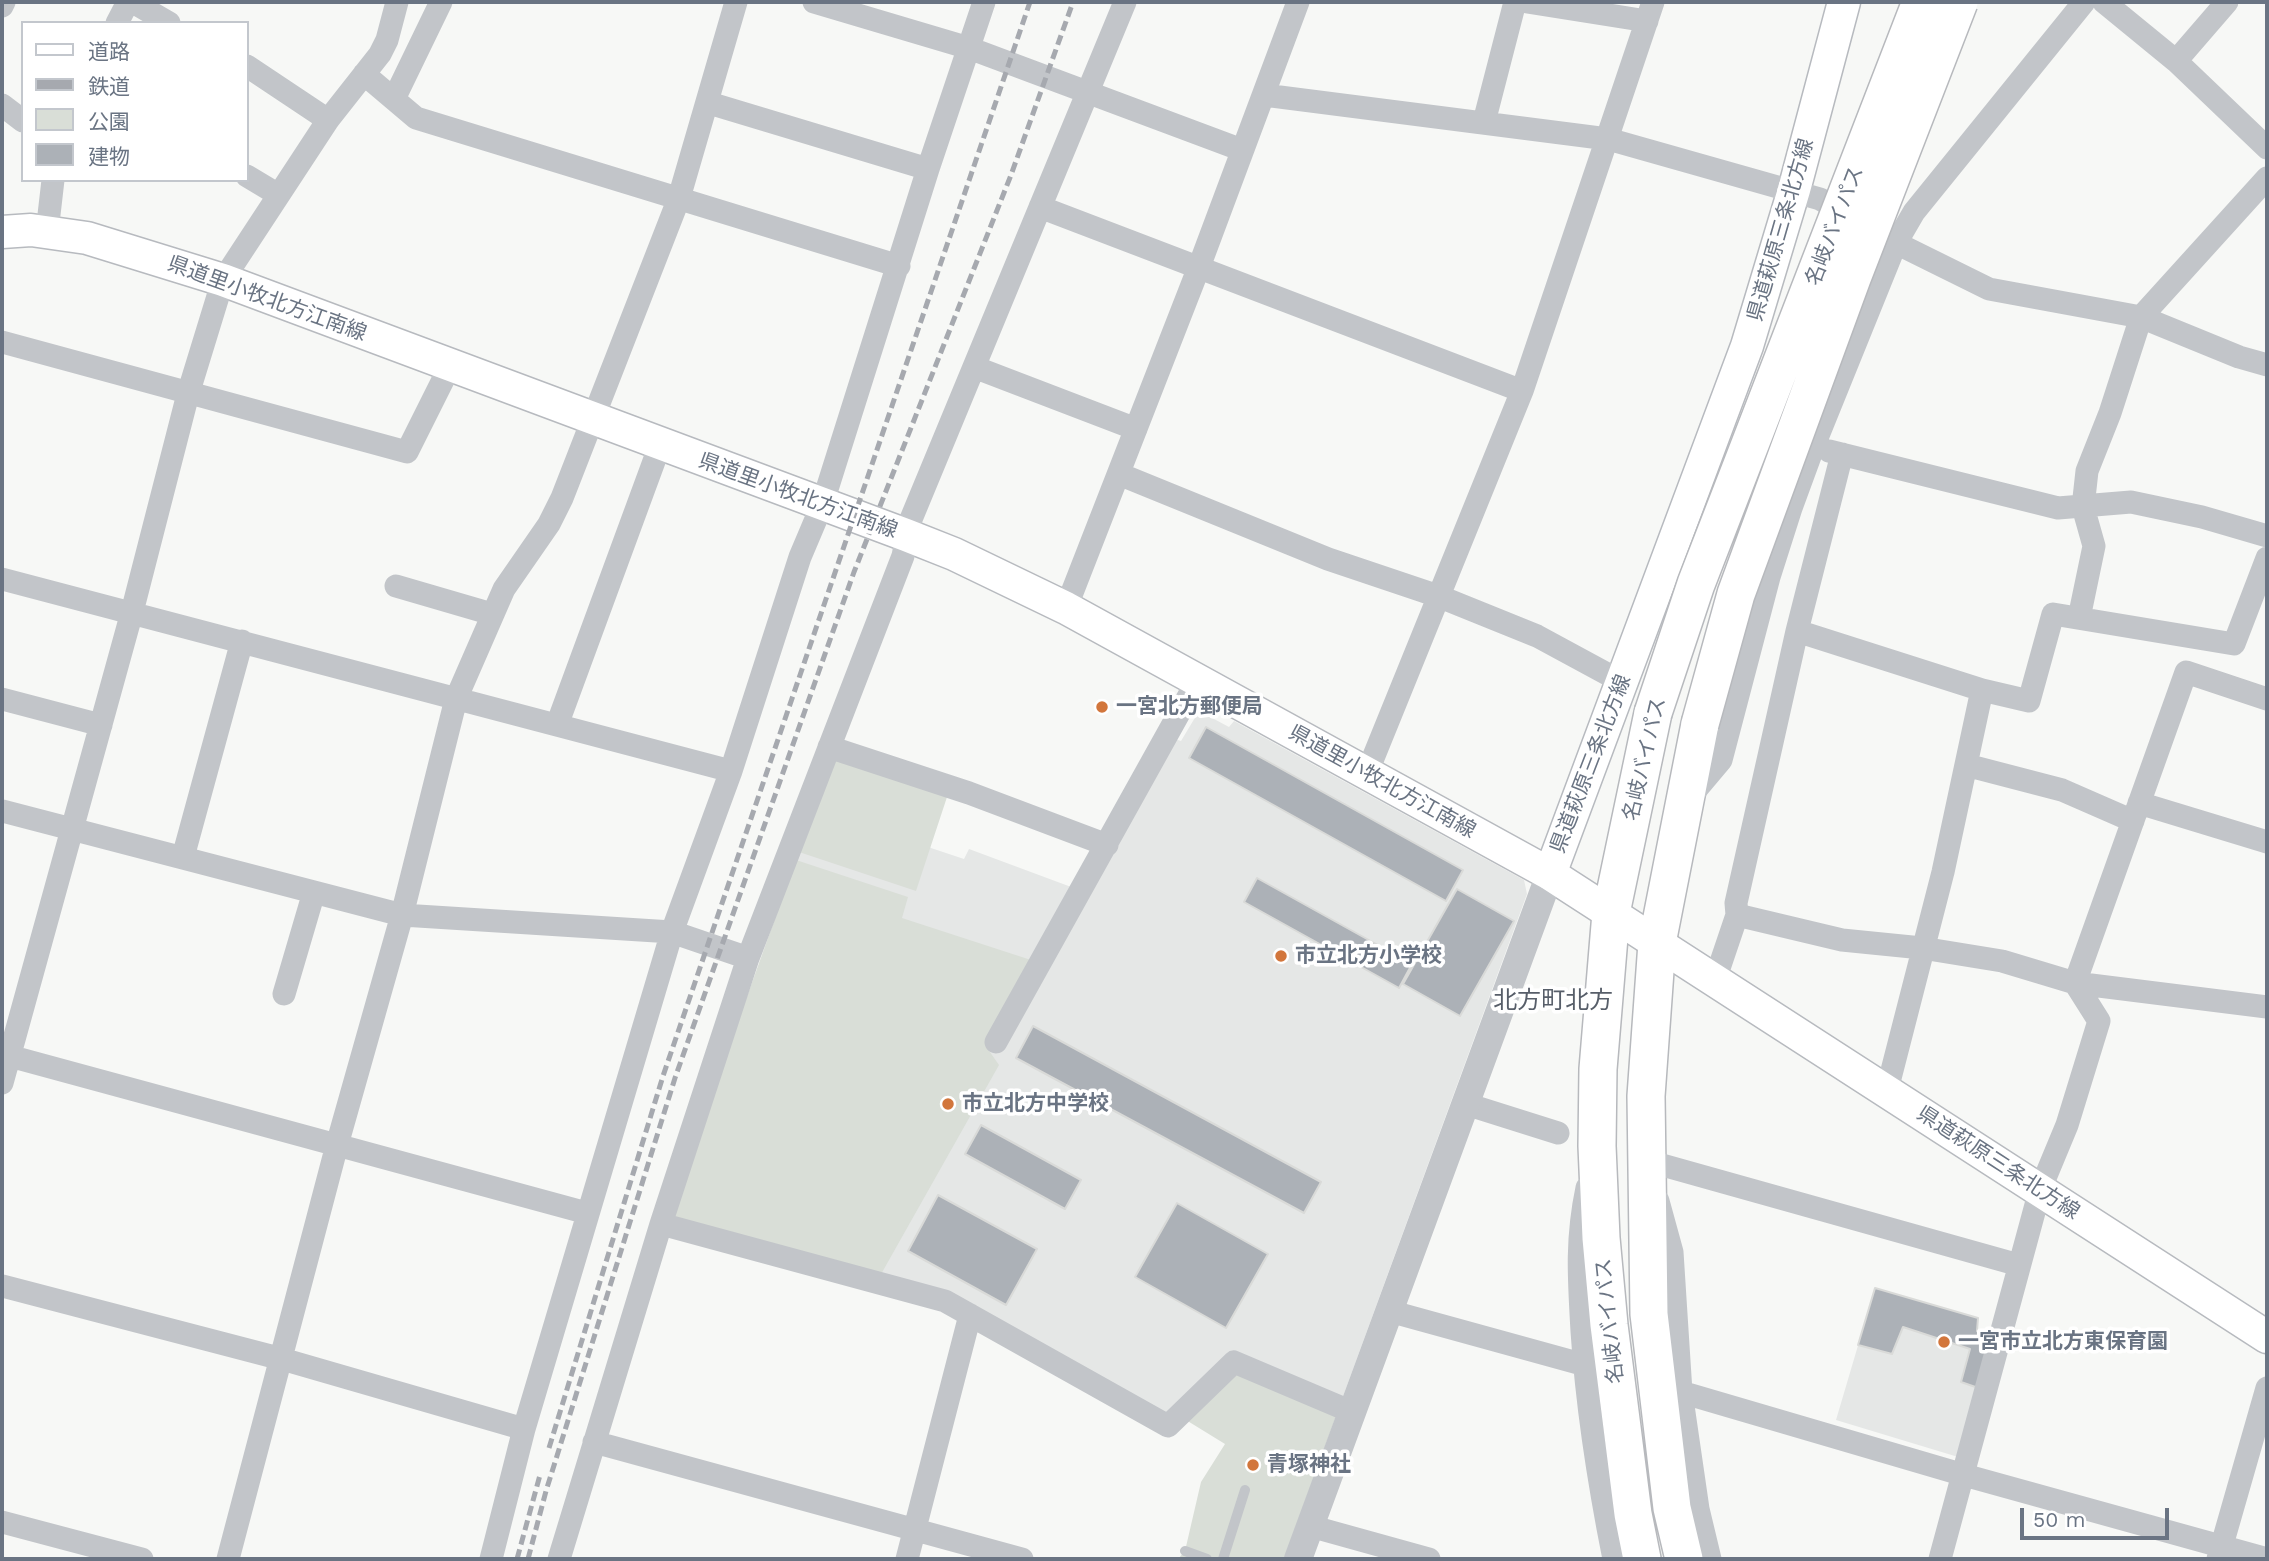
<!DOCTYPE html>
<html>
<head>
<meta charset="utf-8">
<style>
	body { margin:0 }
	#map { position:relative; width:2269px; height:1561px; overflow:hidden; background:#f7f8f6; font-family:"Work Sans","Noto Sans JP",sans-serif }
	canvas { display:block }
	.frame { position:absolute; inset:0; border:4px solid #6a7483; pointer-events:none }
	.legend { position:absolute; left:21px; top:21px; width:228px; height:161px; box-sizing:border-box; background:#fff; border:2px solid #c3c7cd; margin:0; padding:9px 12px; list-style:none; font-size:21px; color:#6a7483 }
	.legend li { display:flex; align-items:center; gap:14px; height:35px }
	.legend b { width:35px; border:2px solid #c3c7cd }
	.scale { position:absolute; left:2020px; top:1508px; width:149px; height:32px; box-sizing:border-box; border:4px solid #6a7483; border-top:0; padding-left:9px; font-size:21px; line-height:24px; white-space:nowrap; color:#6a7483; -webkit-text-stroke:5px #fff; paint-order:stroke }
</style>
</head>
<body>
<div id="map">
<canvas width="2269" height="1561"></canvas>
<div class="frame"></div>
<ul class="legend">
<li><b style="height:9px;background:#fff"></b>道路</li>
<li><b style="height:9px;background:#a6a9af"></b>鉄道</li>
<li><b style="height:19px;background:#d9ded7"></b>公園</li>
<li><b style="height:19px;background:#acb1b7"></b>建物</li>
</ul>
<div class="scale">50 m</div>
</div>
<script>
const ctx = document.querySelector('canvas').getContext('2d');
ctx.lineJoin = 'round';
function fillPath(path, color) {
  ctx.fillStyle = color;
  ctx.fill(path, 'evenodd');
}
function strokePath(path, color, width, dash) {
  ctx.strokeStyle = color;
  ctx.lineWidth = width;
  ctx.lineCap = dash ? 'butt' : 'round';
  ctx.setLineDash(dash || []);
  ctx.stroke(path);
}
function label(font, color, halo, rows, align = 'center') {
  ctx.font = font + ' "Work Sans","Noto Sans JP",sans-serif';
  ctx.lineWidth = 7;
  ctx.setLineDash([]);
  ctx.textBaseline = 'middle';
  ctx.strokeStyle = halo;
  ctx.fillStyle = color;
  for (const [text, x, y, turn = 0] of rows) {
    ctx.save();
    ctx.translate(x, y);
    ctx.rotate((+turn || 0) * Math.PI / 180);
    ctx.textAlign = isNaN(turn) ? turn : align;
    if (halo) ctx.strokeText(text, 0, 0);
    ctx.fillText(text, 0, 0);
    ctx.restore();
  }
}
fillPath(new Path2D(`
	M1199,711L1229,727L1234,721L1524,880L1527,894L1342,1399L1167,1416L880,1276L735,1030L835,757L931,848L964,859L969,849L1090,894L1175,739L1181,741Z
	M1875,1288L1978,1318L1977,1331L1991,1335L1968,1460L1836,1420Z`), '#e5e7e6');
fillPath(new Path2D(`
	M835,757L948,794L916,891L799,852Z
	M796,860L908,897L902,918L1031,960L985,1045L999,1065L880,1276L677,1222L673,1215L735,1030Z
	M1240,1374L1336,1416L1284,1559H1178L1185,1551L1201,1482L1225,1444L1186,1420L1232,1375Z`), '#d9ded7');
const building = new Path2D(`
	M1206,727L1463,870L1446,901L1189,758Z
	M1257,878L1412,964L1399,988L1244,902Z
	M1457,889L1514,921L1460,1016L1403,984Z
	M1033,1026L1321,1182L1304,1213L1016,1058Z
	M981,1125L1081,1180L1065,1209L965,1154Z
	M938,1195L1037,1249L1006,1305L908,1251Z
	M1177,1203L1268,1254L1226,1328L1135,1277Z
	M1875,1288L1978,1318L1977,1331L2001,1340L1987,1391L1961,1382L1970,1349L1903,1327L1892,1354L1858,1345Z`);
fillPath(building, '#acb1b7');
strokePath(building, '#d9dad8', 2);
const secondary = new Path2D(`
	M2,232L31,230L87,238L223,280L906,535L954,554L1066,608L1550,874L2267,1337
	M1550,874L1747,346L1794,190L1844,2`);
const trunk = new Path2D(`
	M1642,1559L1633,1514L1609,1325L1601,1238L1597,1146L1598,1069L1611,913L1653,713
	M1684,1559L1672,1508L1649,1314L1646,1096L1657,943L1700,724`);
strokePath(secondary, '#b7babf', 35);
strokePath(trunk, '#b7b9bd', 40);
strokePath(new Path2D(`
	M1185,1551L1207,1559
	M1223,1559L1245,1490`), '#c2c5c9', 10);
strokePath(new Path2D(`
	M133,2L169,23
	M814,2L969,48L1242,150
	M1527,2L1647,21
	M2104,2L2176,61L2267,148
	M2,6L4,2
	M117,23L128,2
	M2176,61L2227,2
	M247,66L328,120
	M364,74L416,118L899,266
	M1264,95L1608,139L1820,199L1896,243L1989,289L2141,317L2239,357L2267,365
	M394,99L441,2
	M709,103L928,169
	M2,105L23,121
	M1484,122L1515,2
	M247,176L277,194
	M1040,207L1522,391
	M47,232L53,180
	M2,342L407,452L450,366
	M974,367L1136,429
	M1829,451L2058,508L2131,502L2202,517L2267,536
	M1119,474L1328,559L1438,596L1537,636L1622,682
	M2,579L731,771
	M396,586L492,614
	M1066,608L1199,267L1298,2
	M2079,618L2094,546L2083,507L2087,471L2110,413L2141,317L2267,178
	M1797,631L1982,690L2029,701L2053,614L2234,644L2267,558
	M2,699L101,725
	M557,725L660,445
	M829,747L969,793L1107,845
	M1966,765L2062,790L2133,821
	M1367,773L1522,391L1653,2
	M1689,798L1721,760L1769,577L1791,508L1813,448L1896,243L1914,212L2084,2
	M2139,803L2267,842
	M2,811L402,915L672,932L748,958
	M183,857L242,641
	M1737,915L1842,940L1922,948L2002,961L2075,983L2267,1007
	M1715,980L1737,915L1736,903L1797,631L1842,454
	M284,994L314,892
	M996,1042L1197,681
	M2,1054L587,1213
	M2,1083L132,612L188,394L223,280L328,120L380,54L387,40L397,2
	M1887,1090L1943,872L1982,690
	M1466,1104L1558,1133
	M1648,1161L2019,1265
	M1587,1188C1576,1240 1579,1279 1582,1331C1587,1408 1599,1484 1614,1559
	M1658,1201L1672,1252L1681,1392L1698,1509L1710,1559
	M661,1224L945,1301L1168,1426L1234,1362L1352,1412
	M2,1286L282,1359L524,1429
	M1389,1311L1585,1365
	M1681,1392L1964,1475L2267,1559
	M594,1442L1022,1559
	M2,1522L142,1559
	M1310,1526L1429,1559
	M228,1559L337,1145L402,915L456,699L504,589L549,524L562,498L679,198L736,2
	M491,1559L524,1429L672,932L731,771L800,557L822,505L928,169L984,2
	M559,1559L661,1224L748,958L903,556L909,524L1125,2
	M907,1559L970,1315
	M1940,1559L2040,1190L2067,1125L2099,1021L2075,983L2186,672L2267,699
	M2218,1559L2267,1388`), '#c2c5c9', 23);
strokePath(new Path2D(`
	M1298,1559L1550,874`), '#c2c5c9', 28);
strokePath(secondary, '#fff', 32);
strokePath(trunk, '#fff', 37);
strokePath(new Path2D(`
	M549,1448L663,1076L1030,2
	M517,1559L540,1475
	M528,1559L546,1491L675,1078L854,572L1011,175L1073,2`), '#a6a9af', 5, [10, 5]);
const trunkBridge = new Path2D(`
	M1653,713L1696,584L1921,2
	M1700,724L1736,594L1852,278L1959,2`);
strokePath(trunkBridge, '#b7b9bd', 40, []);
strokePath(trunkBridge, '#fff', 37);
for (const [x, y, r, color] of [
	[1102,707,7,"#d2763c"],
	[1281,956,7,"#d2763c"],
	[948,1104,7,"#d2763c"],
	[1944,1342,7,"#d2763c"],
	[1253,1465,7,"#d2763c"]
]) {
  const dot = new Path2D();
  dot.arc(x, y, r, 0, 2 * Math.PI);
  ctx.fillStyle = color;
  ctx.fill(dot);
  strokePath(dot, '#fff', 2.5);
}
label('21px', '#6a7483', '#fff', [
	["名岐バイパス",1835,226,-69],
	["県道萩原三条北方線",1781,230,-74],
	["県道里小牧北方江南線",267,299,20],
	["県道里小牧北方江南線",798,496,20],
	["名岐バイパス",1645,759,-77],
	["県道萩原三条北方線",1591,764,-69],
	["県道里小牧北方江南線",1382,782,29],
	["県道萩原三条北方線",1998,1163,33],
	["名岐バイパス",1610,1321,-96]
]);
label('bold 21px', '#6a7483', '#fff', [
	["一宮北方郵便局",1116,707],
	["市立北方小学校",1295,956],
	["市立北方中学校",962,1104],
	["一宮市立北方東保育園",1958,1342],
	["青塚神社",1267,1465]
], 'left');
label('24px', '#575e69', '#fff', [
	["北方町北方",1553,1001]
]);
</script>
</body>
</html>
